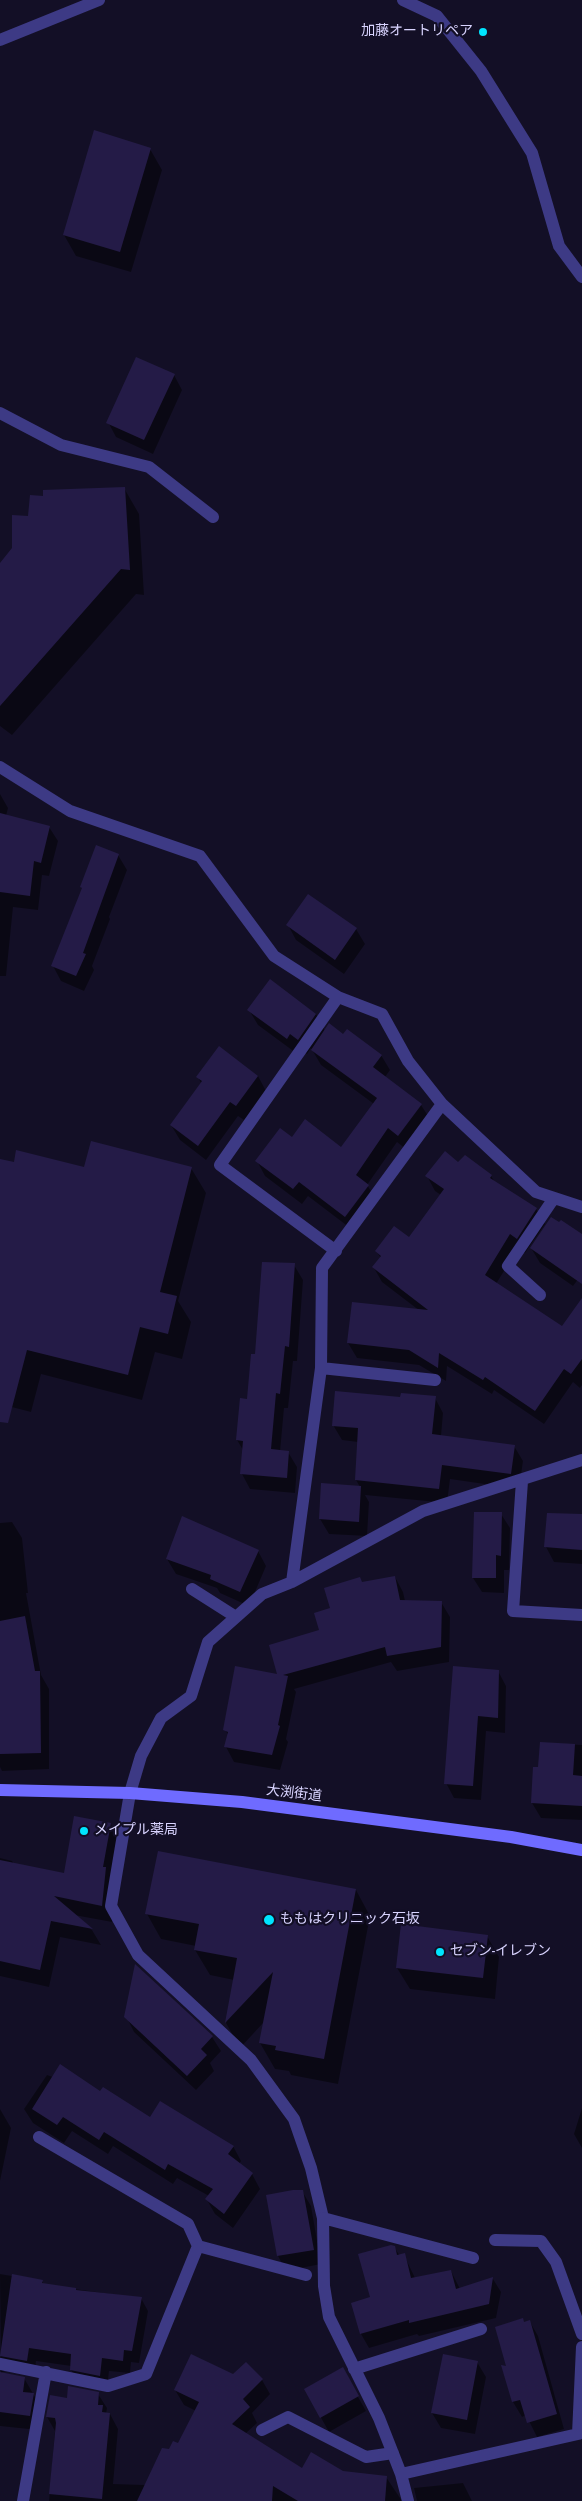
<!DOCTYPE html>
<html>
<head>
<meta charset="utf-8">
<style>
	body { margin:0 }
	canvas { display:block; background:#130f26 }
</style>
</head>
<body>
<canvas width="582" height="2501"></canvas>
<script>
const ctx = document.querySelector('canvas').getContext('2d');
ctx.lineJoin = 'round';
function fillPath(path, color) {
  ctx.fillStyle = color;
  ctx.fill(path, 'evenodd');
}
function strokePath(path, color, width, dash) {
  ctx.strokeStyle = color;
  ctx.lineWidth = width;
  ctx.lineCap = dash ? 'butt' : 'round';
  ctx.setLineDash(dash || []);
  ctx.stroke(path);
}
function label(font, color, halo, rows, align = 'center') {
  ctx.font = font + ' Jost,"Noto Sans JP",sans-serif';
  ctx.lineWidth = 4.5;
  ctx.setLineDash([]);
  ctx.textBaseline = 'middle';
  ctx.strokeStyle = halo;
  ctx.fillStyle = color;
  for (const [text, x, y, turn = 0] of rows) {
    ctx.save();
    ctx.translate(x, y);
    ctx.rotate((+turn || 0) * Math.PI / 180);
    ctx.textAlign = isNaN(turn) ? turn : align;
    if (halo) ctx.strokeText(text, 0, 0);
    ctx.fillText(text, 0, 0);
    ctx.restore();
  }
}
fillPath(new Path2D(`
	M150,149L162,170L131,272L76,256L64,235Z
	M174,375L182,390L153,454L116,437L108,422Z
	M124,488L139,514L144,595L136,594L12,735L0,726V565L14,549L29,517L45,498Z
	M0,794L8,808L6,816L49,827L58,841L49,876L42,875L38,910L13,907L6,976H0Z
	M118,855L127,870L109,917L110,919L92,966L94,970L84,991L61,981L53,966L83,890L81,887Z
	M308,896L356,929L365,944L344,974L296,940L288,925Z
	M249,1010L316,1014L325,1031L344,1036L381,1055L390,1070L385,1077L421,1105L430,1119L407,1150L397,1142L367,1185L377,1200L354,1231L308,1196L302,1204L265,1176L257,1161L292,1139L341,1148L374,1104L321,1065L311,1048L307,1054L299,1049L296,1053L258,1025Z
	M258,1076L266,1091L244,1120L238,1116L206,1160L180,1140L171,1125L201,1083L198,1077Z
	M465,1157L491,1176L496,1184L536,1209L545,1224L525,1253L518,1248L496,1284L562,1328L582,1300V1385L580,1388L573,1382L544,1424L494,1390L492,1394L447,1366L446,1381L419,1365L357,1358L348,1343L420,1311L382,1282L374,1268L381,1258L376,1251L409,1239L441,1195L435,1191L427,1176L459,1164Z
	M85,1168H191L206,1193L178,1301L191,1322L182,1359L155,1352L142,1400L41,1374L31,1412L0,1404V1175Z
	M582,1236V1274L573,1286L540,1263L531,1248Z
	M294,1265L303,1280L297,1361H293L288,1408H284L280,1452H288L297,1467L295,1493L250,1489L242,1474L243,1450L237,1440L249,1400L257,1356Z
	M402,1398H435L443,1413L441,1436L514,1446L523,1461L519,1489L450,1479L447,1503L365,1495L369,1502L367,1536L329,1534L320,1519L360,1487L356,1480L358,1442L342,1440L333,1425Z
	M501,1514L510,1528L509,1570H504V1593L482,1592L473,1578Z
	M582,1515V1564L554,1562L546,1547Z
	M12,1522L22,1538L28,1593H26L41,1675L49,1689V1769L2,1771L0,1767V1523Z
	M258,1551L266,1566L249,1606L220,1593L217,1588L176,1574L167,1559Z
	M395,1577L403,1592L405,1601L441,1602L450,1617L449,1662L397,1671L391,1662L294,1689L296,1692L286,1739L288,1742L280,1770L234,1762L226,1747L228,1735L225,1729L320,1631L331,1609L362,1583Z
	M498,1671L506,1686L505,1733L486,1731L481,1800L454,1798L446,1783Z
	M541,1743L582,1745V1820L541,1818L532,1803L539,1768Z
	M111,1824L120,1841L112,1922L74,1915L92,1930L101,1945L60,1937L49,1987L0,1976V1858L12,1861L14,1864L65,1874Z
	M356,1890L370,1916L338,2084L291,2075L289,2071L275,2069L260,2043L264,2022L240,2048L226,2023L234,1980L210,1975L195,1950L196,1946L161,1939L147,1914Z
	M487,1936L499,1957L495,1999L410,1989L397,1968Z
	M126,2016L212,2037L221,2051L210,2063L214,2071L196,2090L134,2032Z
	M47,2075L100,2093L150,2119L233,2146L241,2161L239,2164L252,2174L260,2189L233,2228L215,2214L207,2200L209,2196L177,2178L173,2184L113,2146L108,2154L72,2131L64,2143L33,2123L24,2109Z
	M582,2108V2148L574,2134Z
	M0,2109L11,2128L0,2181Z
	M302,2191L311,2206L321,2264L286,2271L278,2256Z
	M394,2247L400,2256L404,2255L415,2278L451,2271L460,2289L493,2279L501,2292L496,2318L419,2336L417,2334L369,2348L361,2334L352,2304L372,2298Z
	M0,2274L42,2281L44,2285L141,2298L148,2311L139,2363L131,2362L130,2373L109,2371L107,2389L79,2383L71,2370V2366L36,2361L34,2374L9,2369L1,2373Z
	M530,2322L538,2336L564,2429L537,2437L526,2415L522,2417L513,2402L508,2367L524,2324Z
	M477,2362L486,2377L475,2434L441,2428L432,2413Z
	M342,2369L366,2411L329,2432L305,2389Z
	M0,2373L24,2378L42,2409L38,2430L0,2426Z
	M233,2376L262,2380L270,2394L252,2413L257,2423L245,2434L302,2470L386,2477L402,2501H49L55,2431L47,2417L69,2399L98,2394L107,2408L106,2414H110L118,2429L113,2484L146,2485L170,2451L178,2445L196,2411L184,2405L175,2390Z
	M463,2483L472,2501H417L414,2488Z`), '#0007');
fillPath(new Path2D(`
	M94,130L151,148L120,252L63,235Z
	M136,357L175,374L144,440L106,423Z
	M125,487L130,570L121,569L0,706V563L12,548V515L28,516L30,495L43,496V490Z
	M0,813L50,826L41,863L34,861L30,896L0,892Z
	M96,845L119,854L83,953L86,954L76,976L51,966L82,888L80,887Z
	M308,894L357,928L335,960L286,925Z
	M270,979L316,1014L298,1040L290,1034L287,1039L247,1010Z
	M329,1023L343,1034L347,1029L382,1055L373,1067L422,1104L398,1136L388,1128L356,1175L369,1185L345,1217L299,1182L293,1189L255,1161L280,1128L292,1137L305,1119L341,1147L377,1098L311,1050Z
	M219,1046L258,1076L236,1106L230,1102L198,1146L170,1125L202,1081L196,1077Z
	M91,1141L192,1167L160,1292L177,1296L168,1334L140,1327L128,1375L27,1350L8,1423L0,1422V1159L14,1162L16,1150L84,1167Z
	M445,1151L458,1162L465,1155L492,1175L490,1178L537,1208L517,1239L510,1234L485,1275L562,1326L582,1298V1359L571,1374L564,1369L535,1411L485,1377L483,1380L439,1353L438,1368L409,1350L347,1343L352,1302L428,1310L372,1267L381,1256L375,1251L394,1226L409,1237L444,1189L425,1176Z
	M551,1217L559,1222L561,1220L582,1234V1284L530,1248Z
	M262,1262L295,1263L289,1347L285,1346L280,1394L276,1393L271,1449L289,1451L287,1478L240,1474L243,1441L236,1440L240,1398L247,1399L251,1354H255Z
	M335,1391L400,1397L401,1393L436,1396L432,1434L515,1445L511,1474L442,1465L439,1489L355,1480L358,1428L332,1426Z
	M321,1483L361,1486L359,1522L319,1519Z
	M474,1512H502L501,1556L496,1555V1578H472Z
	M547,1513L582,1514V1550L544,1547Z
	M182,1516L259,1550L240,1592L210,1579L211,1575L166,1559Z
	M395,1576L400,1600L442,1601L441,1647L387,1656L385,1647L283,1675L288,1676L278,1725L280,1726L272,1755L224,1747L228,1732L223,1730L235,1666L277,1674L269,1645L319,1630L314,1613L330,1608L324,1588L360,1577L362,1582Z
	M25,1616L35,1671H40L41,1753L0,1754V1621Z
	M453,1666L499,1670L498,1718L478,1716L473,1786L444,1784Z
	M540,1742L575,1744L573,1775L582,1776V1806L531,1803L533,1767H538Z
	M74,1816L111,1823L103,1867H106L102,1906L54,1896L93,1929L51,1921L40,1970L0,1961V1860L64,1873Z
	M158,1851L356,1889L324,2059L275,2050L276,2046L259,2043L273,1972L225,2023L237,1958L194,1950L199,1924L145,1914Z
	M401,1924L488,1935L483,1978L396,1968Z
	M135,1964L213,2036L201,2049L207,2055L187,2076L124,2017Z
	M60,2064L100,2091L103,2087L150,2117L160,2101L234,2146L228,2154L253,2173L224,2214L205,2199L213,2189L168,2164L165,2170L104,2132L99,2140L63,2117L57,2125L32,2109Z
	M293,2190H303L314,2250L277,2256L266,2195Z
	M391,2245L395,2246L397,2255L405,2253L411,2278L451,2270L456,2289L493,2277L489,2304L409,2323V2320L360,2334L351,2303L370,2297L358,2254Z
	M12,2274L43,2280L42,2283L76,2288V2290L142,2297L132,2351L124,2350L123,2361L102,2358L100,2376L70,2370L71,2354L29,2348L27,2361L0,2356Z
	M523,2318L524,2322L530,2320L557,2414L527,2423L520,2400L512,2402L501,2365L506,2366L495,2327Z
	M191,2354L233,2374L246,2362L263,2379L243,2399L250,2407L232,2424L302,2468L311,2452L343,2471L387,2476L385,2501H298L273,2486L272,2501H137L162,2448L169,2449L173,2441L178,2443L199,2402L174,2390Z
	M443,2354L478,2361L467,2420L431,2413Z
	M343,2367L359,2396L320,2418L304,2389Z
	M0,2372L25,2377L23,2392L34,2393L30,2416L0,2412Z
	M68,2386L99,2392L98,2405H103L102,2412L110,2413L102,2499L49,2494L56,2423L55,2418L46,2417L50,2395L67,2398Z`), '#241b47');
strokePath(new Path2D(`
	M130,1793L111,1906L138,1955L251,2060L294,2119L311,2168L323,2218`), '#3d3a85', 12);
strokePath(new Path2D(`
	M403,0L437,16L481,71L532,153L559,246L582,277
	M0,40L99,0
	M0,413L61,445L149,467L213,517
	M0,767L70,811L200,856L274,956L338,997L382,1014L408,1061L442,1104L536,1192L582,1207
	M336,1251L220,1165L338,997
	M540,1295L508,1266L554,1198
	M321,1368L435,1380
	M522,1481L513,1611L582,1615
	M292,1582L321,1368L322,1268L442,1104
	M192,1589L236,1617
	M130,1793L141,1756L161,1718L191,1696L208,1642L262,1594L292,1582L423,1511L582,1460
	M495,2240L541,2241L556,2262L582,2334
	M198,2246L306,2275
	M0,2364L108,2386L146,2374L198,2246L188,2224L39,2137
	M354,2369L481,2329
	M262,2430L288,2417L366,2457L393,2453
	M401,2474L578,2434L582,2347
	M23,2501L46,2372
	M408,2501L401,2474L379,2418L329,2317L324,2286L323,2218L473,2258`), '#3d3a85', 12);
strokePath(new Path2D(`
	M0,1790L130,1793L242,1802L511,1837L582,1850`), '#6f6bff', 12);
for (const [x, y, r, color] of [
	[483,32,5,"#00e5ff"],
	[84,1831,5,"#00e5ff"],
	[269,1920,6,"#00e5ff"],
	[440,1952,5,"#00e5ff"]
]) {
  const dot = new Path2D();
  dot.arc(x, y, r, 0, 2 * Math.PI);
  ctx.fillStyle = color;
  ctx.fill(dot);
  strokePath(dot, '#130f26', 2);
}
label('14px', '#d9d4ff', '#130f26', [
	["加藤オートリペア",473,32,"right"],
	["メイプル薬局",94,1831],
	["ももはクリニック石坂",280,1920],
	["セブン-イレブン",450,1952]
], 'left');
label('14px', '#d9d4ff', '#130f26', [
	["大渕街道",294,1794,7]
]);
</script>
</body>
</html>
